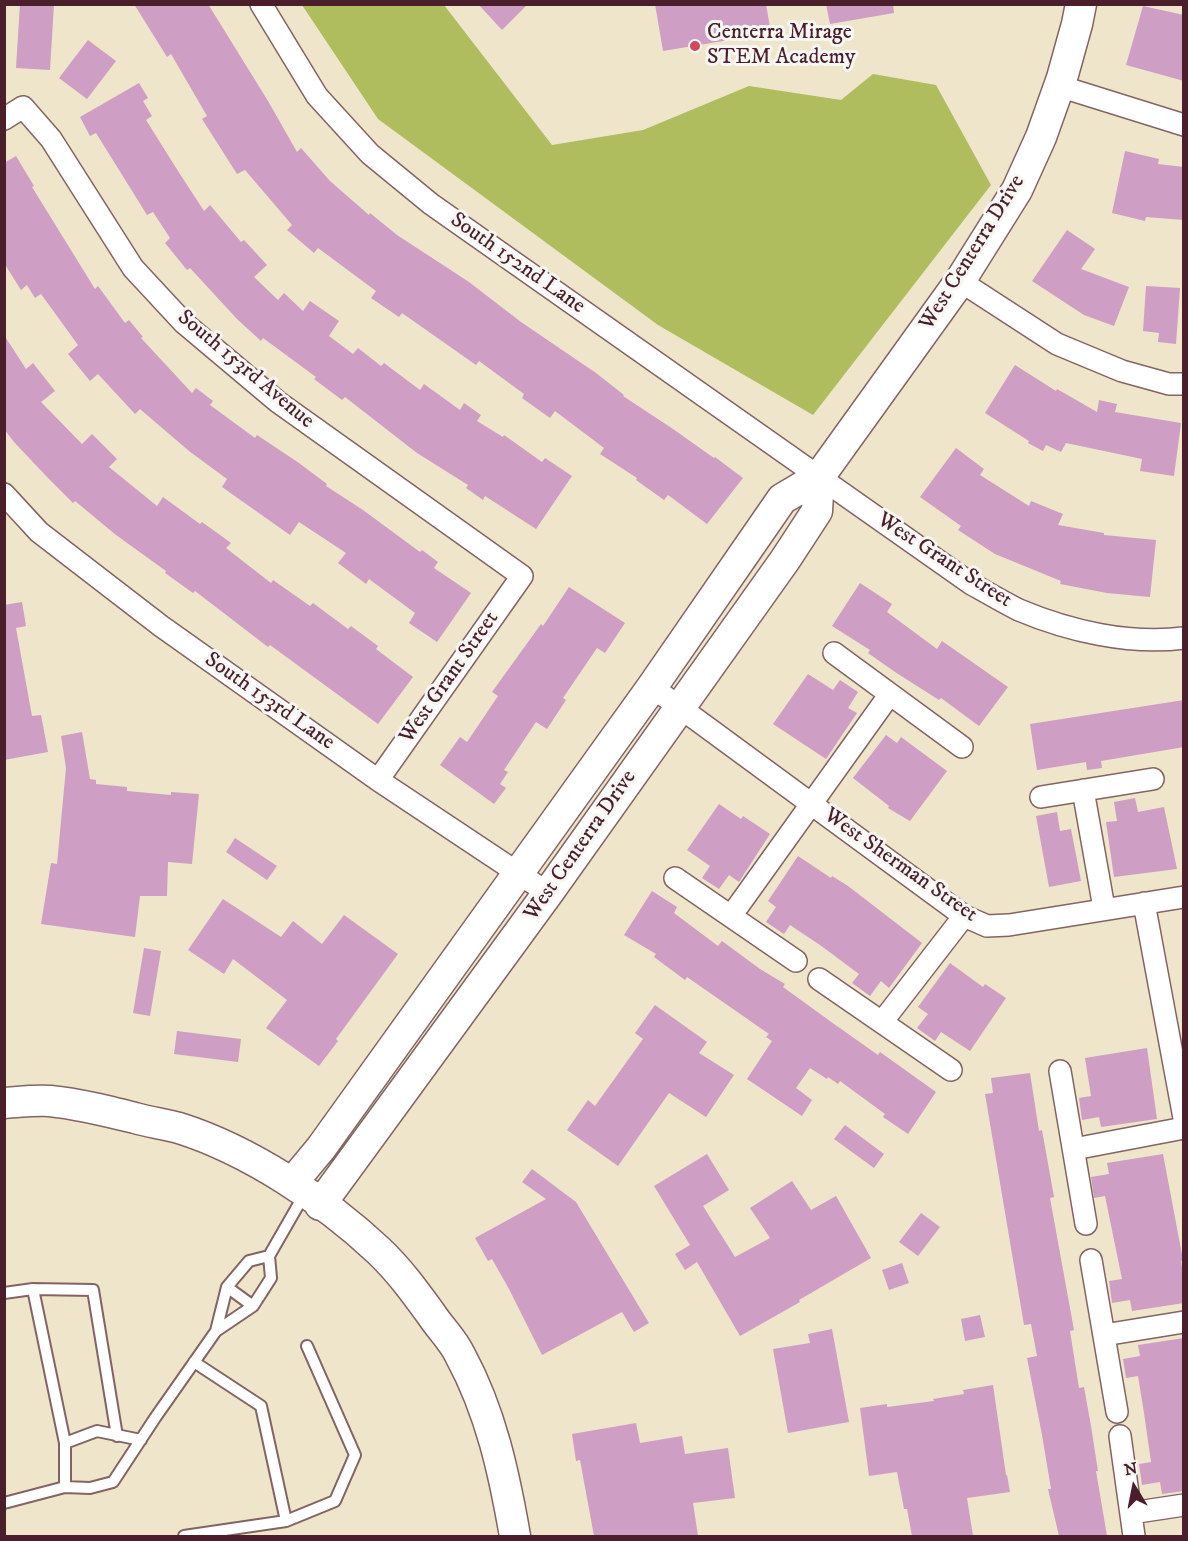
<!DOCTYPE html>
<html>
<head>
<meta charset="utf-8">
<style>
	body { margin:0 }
	#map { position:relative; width:1188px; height:1541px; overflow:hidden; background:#eee5cb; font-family:"IM FELL DW Pica",serif }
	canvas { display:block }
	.frame { position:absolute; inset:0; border:6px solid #4a1f2b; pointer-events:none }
	.north { position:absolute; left:1104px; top:1457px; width:60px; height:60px; -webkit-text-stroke:4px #f6f6f2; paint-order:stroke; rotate:350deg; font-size:16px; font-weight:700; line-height:24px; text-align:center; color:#4a1f2b }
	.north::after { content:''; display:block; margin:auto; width:21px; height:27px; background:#4a1f2b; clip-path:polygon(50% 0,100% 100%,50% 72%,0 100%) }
</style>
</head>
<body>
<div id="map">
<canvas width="1188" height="1541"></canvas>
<div class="frame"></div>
<div class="north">N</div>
</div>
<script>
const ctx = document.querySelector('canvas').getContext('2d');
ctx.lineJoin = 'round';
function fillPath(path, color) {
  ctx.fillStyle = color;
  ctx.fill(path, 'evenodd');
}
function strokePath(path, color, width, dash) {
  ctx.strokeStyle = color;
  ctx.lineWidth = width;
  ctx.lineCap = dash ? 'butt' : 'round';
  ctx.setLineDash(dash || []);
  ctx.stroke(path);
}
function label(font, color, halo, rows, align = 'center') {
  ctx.font = font + ' "IM FELL DW Pica",serif';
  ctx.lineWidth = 6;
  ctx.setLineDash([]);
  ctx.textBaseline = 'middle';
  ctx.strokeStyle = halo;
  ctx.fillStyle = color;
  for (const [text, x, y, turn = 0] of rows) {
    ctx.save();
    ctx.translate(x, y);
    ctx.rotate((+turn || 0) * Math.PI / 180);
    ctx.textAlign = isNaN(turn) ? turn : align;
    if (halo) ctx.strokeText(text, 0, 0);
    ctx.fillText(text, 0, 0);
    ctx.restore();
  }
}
fillPath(new Path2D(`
	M302,5H444L552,145L643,130L749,86L841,100L873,74L936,85L991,185L813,415L658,325L378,119Z`), '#b0bd5f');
fillPath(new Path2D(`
	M20,4H54L50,70L16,68Z
	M134,4H208L268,101L297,152L301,148L330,181L369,215L370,213L397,235L469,282L521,322L596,373L624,395L623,396L673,429L714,458L715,457L743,478L707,524L668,495L664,500L636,480L637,478L600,454L604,448L555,411L550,418L522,398L524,394L479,361L476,365L402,313L399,317L371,298L376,291L318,248L314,253L287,230L292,225L245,170L237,174L202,119L207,116L171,54L167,57Z
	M478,4H528L502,30Z
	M655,4H766L771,33L663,51Z
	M826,4H893L894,13L830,24Z
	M1143,6L1184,15V81L1126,65Z
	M88,40L116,61L87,99L59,78Z
	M139,83L148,98L143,101L152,116L146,120L178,171L204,211L210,205L241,242L244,240L267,265L254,277L278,300L284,293L303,311L310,301L339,321L329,336L353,354L358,348L381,366L384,363L420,390L424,384L460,410L464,403L481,415L477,421L503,437L504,435L542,462L545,458L572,476L536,529L485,496L483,500L466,488L468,485L417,453L345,397L342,400L314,379L316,377L263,338L261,341L237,319L190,268L187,270L165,243L170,238L153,212L147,215L96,133L90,136L80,117Z
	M1125,151L1159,159L1158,164L1184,167V220L1146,217L1145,221L1112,213Z
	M16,156L34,186L32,187L95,289L98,286L125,323L129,320L143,337L141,338L192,393L196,388L213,401L210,405L255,438L257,435L299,463L327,484L326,486L363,510L420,552L422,550L438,562L434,568L471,593L437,642L409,623L415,613L369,579L366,584L338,563L346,553L299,522L290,535L222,487L227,479L189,451L140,409L135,414L98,374L90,381L68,354L78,345L41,294L35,298L27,285L21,290L4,263V163Z
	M1067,230L1095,249L1081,269L1129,287L1114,326L1084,315L1032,281Z
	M1146,286L1180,288L1176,344L1158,342L1159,333L1143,331Z
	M4,335L26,369L33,363L55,391L41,402L82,444L92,434L117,459L109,467L157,506L163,497L200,524L202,522L231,543L226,548L271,583L273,580L310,606L313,603L348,629L351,626L378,646L376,649L413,677L378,724L270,645L268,647L195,591L193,593L165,573L166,571L116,535L75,501L73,503L48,478L14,442L4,429Z
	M1015,365L1056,391L1057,389L1097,412L1099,400L1117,404L1115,412L1181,423L1174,476L1140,471L1142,459L1066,443L1061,452L1046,445L1043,451L1028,443L1029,441L985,413Z
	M956,448L984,469L980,475L1029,506L1031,501L1063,514L1058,525L1104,533V535L1156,540L1150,597L1107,593L1060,584L1061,581L995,554L958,530L961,526L920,497Z
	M860,583L892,604L887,612L937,649L942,641L1008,687L979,726L941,698L939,700L895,672L868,653L870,650L832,626Z
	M569,587L625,623L605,653L597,648L563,698L566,700L547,729L536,722L504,770L508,772L500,784L506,788L494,804L440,765L460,737L467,742L498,696L492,692L541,624L543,626Z
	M22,602L26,626L16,628L32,716L41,715L48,752L4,760V605Z
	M808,674L833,690L840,680L858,692L848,708L857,713L826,759L773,724Z
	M1184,700V747L1101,761L1102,768L1087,770L1086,762L1037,770L1030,724Z
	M82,732L90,779L96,780V784L127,787V791L171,795V792L199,794L192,864L168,862L167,896H140L135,937L41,924L51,863L57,864L66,768L61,736Z
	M886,735L897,743L901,737L947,771L910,821L888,808L889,806L853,778Z
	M1135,798L1138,812L1164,807L1177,869L1114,877L1106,822L1117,821L1114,802Z
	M719,804L741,819L743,816L770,834L739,882L729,875L719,889L702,878L710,866L687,850Z
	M1057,812L1060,831L1071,829L1081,881L1049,887L1036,816Z
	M235,838L277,866L267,880L226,852Z
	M798,856L831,878L832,876L848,886L922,943L889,988L881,981L870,996L852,983L859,974L820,945L790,925L784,934L766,922L776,907L768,901Z
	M652,891L677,907L674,913L718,946L722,941L760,969L785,984L783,987L834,1024L878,1055L880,1052L936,1092L908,1134L883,1117L885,1114L840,1081L838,1084L828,1077L827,1079L810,1068L796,1088L812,1100L802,1116L747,1079L772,1041L766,1037L769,1034L687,977L685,980L654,957L656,954L624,935Z
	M223,899L281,937L293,921L322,944L344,915L398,954L336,1039L338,1041L319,1066L266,1028L287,1000L233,959L224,974L188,950Z
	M144,948L161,951L150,1016L133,1013Z
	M950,963L983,987L985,984L1006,998L970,1051L941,1032L935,1041L917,1028L928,1014L918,1007Z
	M655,1005L707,1042L699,1053L734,1075L706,1117L669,1093L618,1166L567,1130L588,1100L595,1106L643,1039L635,1033Z
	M177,1031L241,1039L238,1062L174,1054Z
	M1147,1048L1157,1119L1101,1127L1099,1117L1082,1120L1079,1098L1091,1096L1085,1058Z
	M1030,1073L1039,1131L1042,1130L1054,1197L1050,1198L1074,1330L1070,1331L1079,1388L1084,1387L1091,1426L1098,1471H1096L1107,1536H1059L1048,1489H1051L1042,1435L1027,1358L1037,1356L1031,1324L1024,1325L985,1094L993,1093L991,1078Z
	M845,1125L884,1154L874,1168L834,1139Z
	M707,1154L729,1190L703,1206L735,1257L770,1238L750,1208L792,1181L811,1210L836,1196L871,1258L799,1300L800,1302L740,1336L697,1262L685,1270L675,1254L690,1245L654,1186Z
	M1163,1154L1183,1260L1181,1261L1184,1280V1303L1132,1311L1130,1300L1112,1303L1109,1281L1122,1279L1105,1196L1094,1198L1091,1177L1109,1174L1107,1163Z
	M532,1169L576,1202L649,1323L634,1332L622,1312L542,1355L509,1289L492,1259L488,1261L475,1238L546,1199L522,1182Z
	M921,1213L940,1227L918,1256L899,1242Z
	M902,1263L909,1283L889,1290L882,1270Z
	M980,1315L985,1337L965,1341L961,1319Z
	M832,1329L849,1422L788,1433L773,1349L810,1343L808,1334Z
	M1184,1338V1491L1162,1494L1160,1482L1142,1485L1139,1464L1151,1462L1144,1413L1138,1376L1126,1378L1123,1359L1140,1356L1138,1345Z
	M993,1385L1006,1475H1007L1010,1492L967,1498L973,1536H912L907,1509H904L897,1472L869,1476L860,1408L887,1404V1407L934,1401L933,1399L964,1394L963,1390Z
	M636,1423L640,1443L682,1436L685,1454L728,1448L735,1498L693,1503L698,1536H594L580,1460L576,1461L572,1434Z`), '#ce9ec4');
const lane = new Path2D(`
	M227,1287L253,1306
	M33,1289L93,1290L117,1436
	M4,1293L33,1289L65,1443
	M216,1331L253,1306L271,1278L269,1256L304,1195
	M194,1362L261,1406L286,1521L335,1501L355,1455L307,1346
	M141,1440L97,1431L65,1443V1487L90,1488L113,1482L155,1418L216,1331L227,1287L249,1261L269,1256
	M4,1503L65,1487
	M184,1536L286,1521`);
const street = new Path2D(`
	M261,4L317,96L370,154L431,204L970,583C986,592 1003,602 1019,610C1069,631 1129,645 1184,638
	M1059,86L1184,125
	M4,119L23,107L51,139L133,268L184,323L278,402L522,576L378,780
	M960,281L1057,344L1122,371L1169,384H1184
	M4,494L39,532L161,626L378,780L548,893
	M834,653L962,747
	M652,687L964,916L987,926L1009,925L1184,897
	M1083,790L1104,908
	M1041,797L1153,779
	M675,878L796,961
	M1144,903L1184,1118
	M731,916L890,694
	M819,979L951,1070
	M882,1022L964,916
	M1060,1071L1086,1224
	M1074,1149L1184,1128
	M1091,1260L1117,1412
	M1104,1335L1184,1322
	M1120,1436L1134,1536
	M1131,1513L1184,1505`);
const secondary = new Path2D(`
	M4,1103C19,1102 35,1100 50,1101C79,1104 107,1111 135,1118C149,1122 164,1124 179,1128C249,1150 326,1201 379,1251C399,1270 415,1292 431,1314C440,1328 453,1340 460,1355C491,1412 504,1473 515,1536
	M292,1183L321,1148L652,687L782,499L819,477L960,281L1017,190L1041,137L1062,78L1077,24L1081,4
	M320,1205L548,893L785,560L817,511L819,477`);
strokePath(lane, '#836463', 14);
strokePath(street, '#836463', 24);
strokePath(secondary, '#836463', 33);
strokePath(lane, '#fff', 10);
strokePath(street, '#fff', 21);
strokePath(secondary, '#fff', 30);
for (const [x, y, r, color] of [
	[695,46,6,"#d1495b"]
]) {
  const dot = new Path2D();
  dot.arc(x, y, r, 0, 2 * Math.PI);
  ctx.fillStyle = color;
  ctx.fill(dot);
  strokePath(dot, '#f6f6f2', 2);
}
label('22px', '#4a1f2b', '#f6f6f2', [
	["Centerra Mirage",707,33],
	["STEM Academy",707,58]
], 'left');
label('22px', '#4a1f2b', '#f6f6f2', [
	["West Centerra Drive",973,253,-58],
	["South 152nd Lane",517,264,35],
	["South 153rd Avenue",245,370,40],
	["West Grant Street",944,561,33],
	["West Grant Street",450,678,-55],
	["South 153rd Lane",269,702,35],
	["West Centerra Drive",581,846,-55],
	["West Sherman Street",900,866,35]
]);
</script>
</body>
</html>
